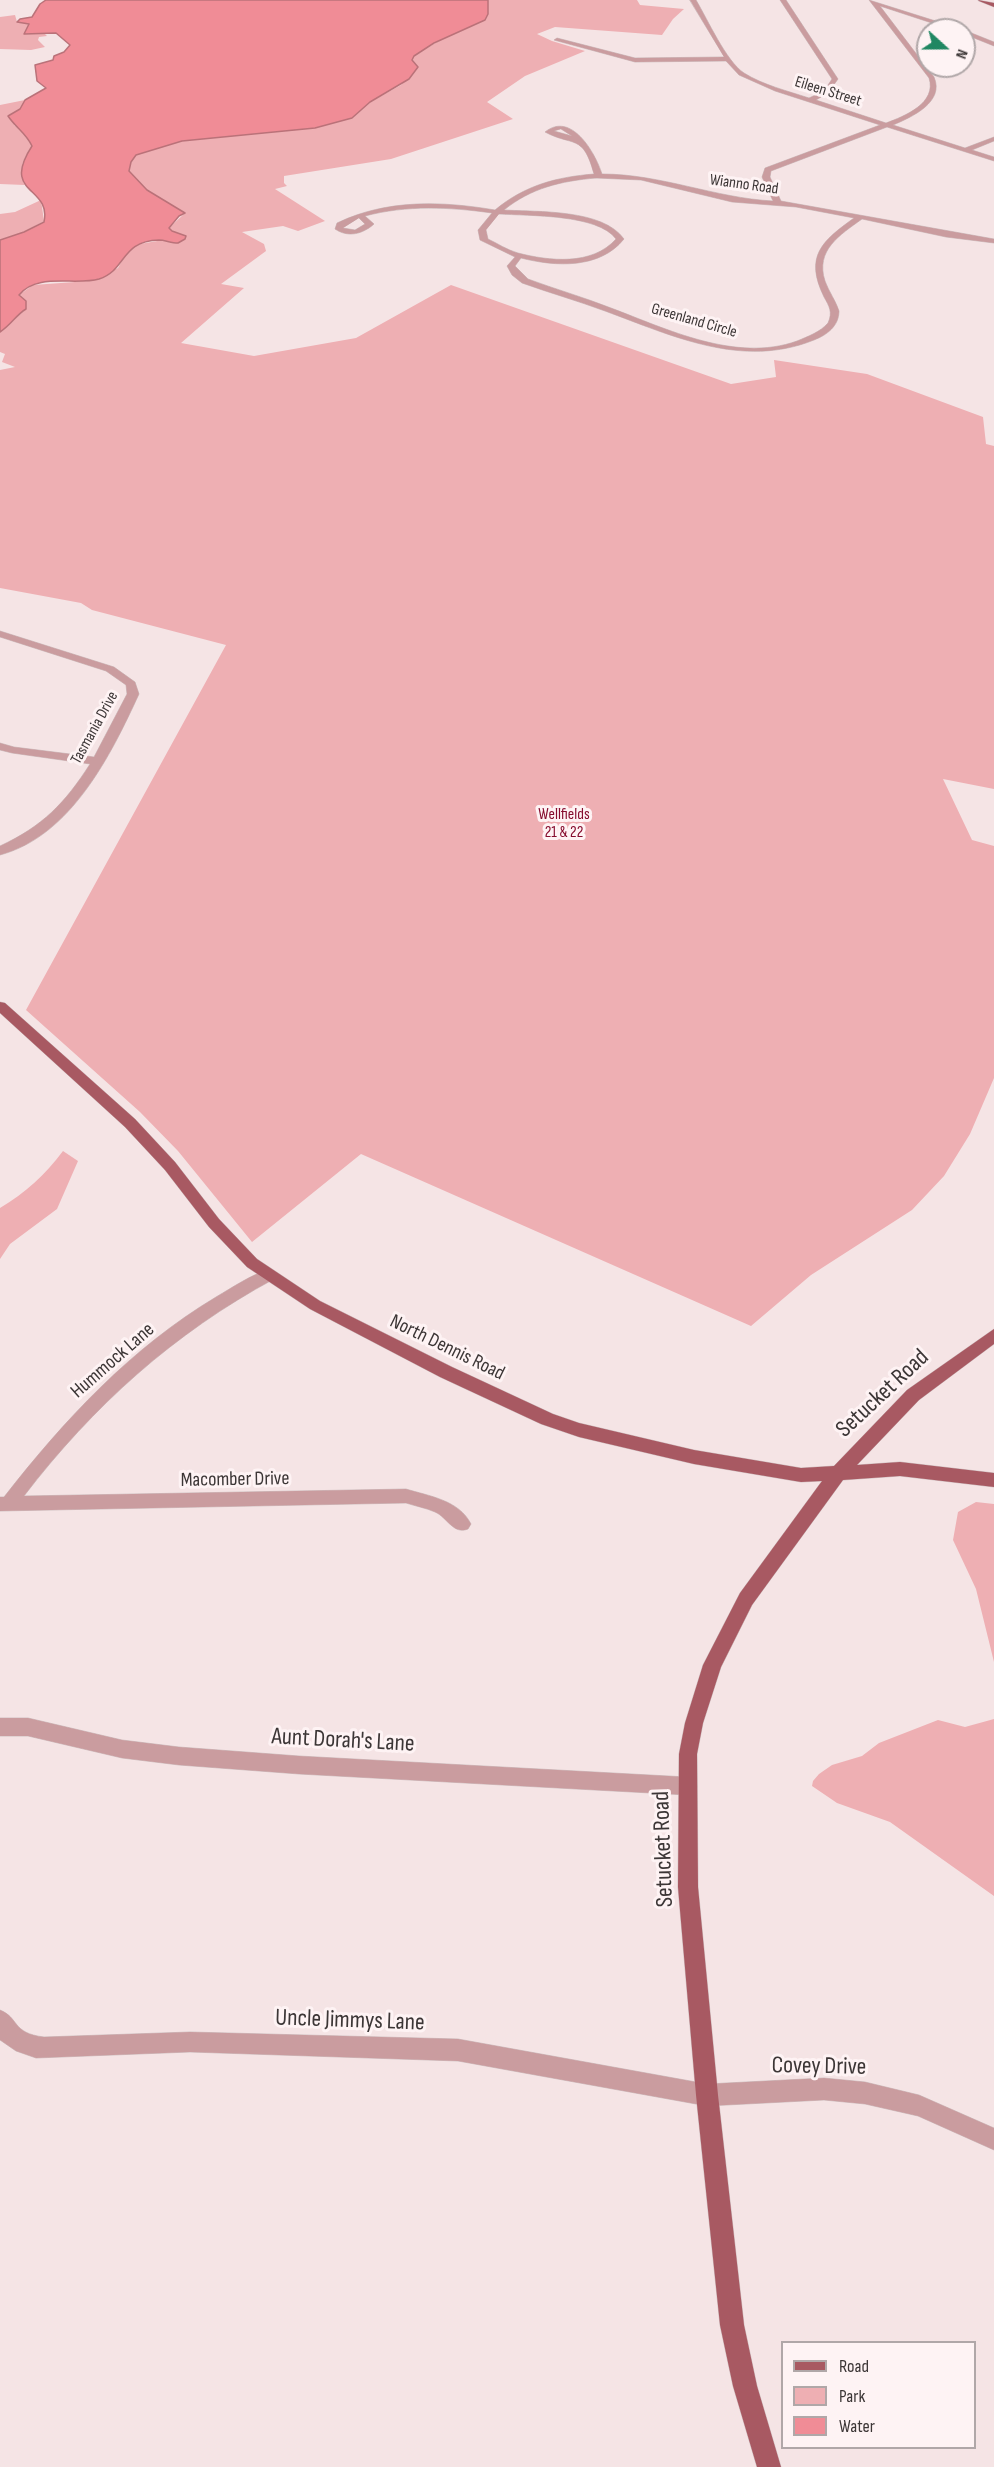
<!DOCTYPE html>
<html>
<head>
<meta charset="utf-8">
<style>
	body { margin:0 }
	#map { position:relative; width:994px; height:2467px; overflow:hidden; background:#f5e4e5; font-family:"Sofia Sans Condensed",sans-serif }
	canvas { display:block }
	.legend { position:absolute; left:781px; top:2341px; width:195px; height:108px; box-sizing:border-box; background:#fef3f4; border:2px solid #b0a7a8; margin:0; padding:8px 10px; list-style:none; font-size:18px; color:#3c3636 }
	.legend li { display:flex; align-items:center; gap:12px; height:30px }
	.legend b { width:30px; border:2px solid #b0a7a8 }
	.north { position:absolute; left:916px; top:18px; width:60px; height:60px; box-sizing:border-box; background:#fef3f4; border:2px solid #b0a7a8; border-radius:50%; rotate:111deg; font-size:16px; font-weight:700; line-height:24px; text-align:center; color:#3c3636 }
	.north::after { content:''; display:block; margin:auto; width:21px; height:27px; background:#208762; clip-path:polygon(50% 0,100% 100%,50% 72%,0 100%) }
</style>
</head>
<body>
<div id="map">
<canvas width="994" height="2467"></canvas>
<ul class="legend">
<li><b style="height:8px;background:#a85962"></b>Road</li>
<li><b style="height:16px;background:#eeafb3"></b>Park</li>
<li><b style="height:16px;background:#f08c96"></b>Water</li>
</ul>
<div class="north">N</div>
</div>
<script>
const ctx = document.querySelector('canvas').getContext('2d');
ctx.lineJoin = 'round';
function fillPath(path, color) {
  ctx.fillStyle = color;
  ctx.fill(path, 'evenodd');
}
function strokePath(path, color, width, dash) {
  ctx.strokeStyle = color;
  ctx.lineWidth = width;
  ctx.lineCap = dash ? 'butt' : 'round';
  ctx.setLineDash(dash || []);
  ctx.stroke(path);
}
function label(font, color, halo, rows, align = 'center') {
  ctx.font = font + ' "Sofia Sans Condensed",sans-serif';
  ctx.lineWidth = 6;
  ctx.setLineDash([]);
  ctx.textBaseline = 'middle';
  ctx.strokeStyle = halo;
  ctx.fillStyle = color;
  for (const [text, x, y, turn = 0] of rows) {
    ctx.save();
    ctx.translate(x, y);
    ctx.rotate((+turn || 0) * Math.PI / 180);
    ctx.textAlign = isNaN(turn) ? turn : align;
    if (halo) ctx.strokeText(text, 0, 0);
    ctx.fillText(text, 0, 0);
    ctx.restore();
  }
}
fillPath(new Path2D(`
	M488,0H637L640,5L684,9L673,19L662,35L555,27L537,34L552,41L585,51L525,76L487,102L513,119L391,159L284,176V183L287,186L275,189L325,221L298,231L283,226L242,232L264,244L266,251L221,284L244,288L181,343L254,356L356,338L451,285L731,384L776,377L774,360L867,374L983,417L986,444L994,446V789L943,779L972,840L994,846V1078L970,1134L944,1176L912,1210L811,1275L751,1326L361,1154L252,1242L178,1151L140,1112L26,1010L226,645L92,610L81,603L0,588V370L15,367L2,362L5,354L0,352V332L26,309L19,295L33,285L89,281L118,268L128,250L140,244L163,240L169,242L172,231L169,228L185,213L147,190L129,171L131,162L136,155L182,141L315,128L351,118L370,102L401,85L418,67L412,60L414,56L447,36L487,6Z
	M15,15L17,22L29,24L25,34L44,33L47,36L39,37L38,40L45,47L31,50L0,49V17Z
	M25,100L14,125L27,135L32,146C23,159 17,171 25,185L0,184V105Z
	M41,200L44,221L24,232L0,240V214L15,212Z
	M63,1151L78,1161L57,1209L10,1244L0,1259V1208C25,1193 45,1175 63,1151Z
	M976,1502L994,1504V1662L976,1589L953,1540L958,1512Z
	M994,1719V1896L890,1822L837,1803L812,1786L813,1781L819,1774L832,1765L862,1756L879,1743L938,1720L965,1727Z`), '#eeafb3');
const water = new Path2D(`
	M46,0H488V14L485,20L434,43L414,56L412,60L418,67L409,79L370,102L352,118L315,128L182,141L136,155L131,162L129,171L147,190L185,213L179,216L169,228L172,231L186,236L185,239L178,243C171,243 165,240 159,240C120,241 127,270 99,279C75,286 37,272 19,295L26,301V309C16,315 11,325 0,332V240L24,232L44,222C52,186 0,195 32,146C26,133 16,128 8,116L20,109L25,100L46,88L37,81L35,65L53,60L54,56L64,52L70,45L56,33L24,34L29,24L17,22L20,19L32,17L40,4Z`);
fillPath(water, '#f08c96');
strokePath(water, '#ba7279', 1.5);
const minor = new Path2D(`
	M690,0H696C708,20 726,61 744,73C763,85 788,91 809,98L824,91L832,79L780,0H786L838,79L828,93L816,100L886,123C905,116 937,103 929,78L869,0L961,29L953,30L880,6L934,77C945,102 912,117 893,125L965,148L994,137V141L972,150L994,157V161L887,127L771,171L770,177L781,201L994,239V243L946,237L862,219C840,235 815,250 825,281C829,292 836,301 839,311C839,326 827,335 814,340C742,369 673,336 605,311C578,301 550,293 522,283L512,275L507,266L515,257L480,240L478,230L492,213C449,207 407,205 365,216L374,224C363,234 348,238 335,229L337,223C387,199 442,201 495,210C525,185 557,177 594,174C583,133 573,147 545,132C571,111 595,152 602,174C661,174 715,198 773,201L762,177L765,168L880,125L775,91L739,75L726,61L635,62L554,40L557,38L635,58L724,57ZM561,129L572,136L554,131ZM596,178L641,180L732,202L796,207L854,218C822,241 804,256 824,297C829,306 833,312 828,323C820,332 809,336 797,341C736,363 667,329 611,308C583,297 555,289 528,279L515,266L521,258C556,267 600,269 624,239C603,209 538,212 504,210C531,188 561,181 596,178ZM499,214C529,216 598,214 616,239C592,266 549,261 518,253C507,250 497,243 488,239L486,230ZM359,218L365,224L355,230L343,228Z
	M964,30L994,42V46L964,34Z
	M0,631L114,667L135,682L139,694C111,755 71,836 0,855V846C43,826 65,803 90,764L12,753L0,750V743L14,747L94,757L127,694L126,685L106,671L0,637Z
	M269,1269L274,1271L277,1275L274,1279C174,1333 93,1406 24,1496L406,1489C429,1496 459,1500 471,1524L468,1529C453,1535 447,1517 435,1512C426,1508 415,1506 406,1503L0,1511V1497H4C65,1419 131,1348 216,1297C233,1287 251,1275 269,1269Z
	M0,1718H28L122,1740L179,1747L299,1756L687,1777L694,1780L697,1786L694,1792L687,1795L299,1774L179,1765L122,1758L28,1736H0Z
	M0,2010C20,2018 11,2033 44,2037L190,2032L458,2039L707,2084L824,2078L865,2082L919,2095L994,2128V2150L918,2116L865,2104L824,2100L707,2106L458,2061L190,2052L36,2058L16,2051L0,2040Z`);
const major = new Path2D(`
	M978,0L994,3V7L979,1Z
	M0,1002L5,1003L135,1119L175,1162L219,1219L257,1259L320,1301L452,1367L553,1414L579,1423L694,1450L801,1468L834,1466L907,1390L994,1329V1344L919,1400L857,1465L900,1462L994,1473V1487L900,1476L843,1480L752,1605L721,1667L703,1723L697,1754L698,1887L718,2095L744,2325L757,2386L781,2467H757L733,2386L720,2325L696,2095L678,1887L679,1754L685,1723L703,1665L740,1593L822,1481L801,1482L694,1464L579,1437L541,1424L440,1377L310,1309L247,1267L209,1227L165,1170L125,1127L0,1013Z`);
strokePath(minor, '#d0c1c2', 1);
strokePath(major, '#d0c1c2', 1);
fillPath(minor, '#ca9c9f');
fillPath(major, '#a85962');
label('16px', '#3c3636', '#fef3f4', [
	["Eileen Street",828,92,17],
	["Wianno Road",744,185,8],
	["Greenland Circle",694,321,16],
	["Tasmania Drive",95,728,-61]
]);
label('16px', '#860c2e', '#fef3f4', [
	["Wellfields",564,815],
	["21 & 22",564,833]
]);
label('20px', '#3c3636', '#fef3f4', [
	["North Dennis Road",447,1348,26],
	["Hummock Lane",113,1361,-41],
	["Macomber Drive",235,1480,-1]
]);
label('24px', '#3c3636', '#fef3f4', [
	["Setucket Road",883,1394,-43],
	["Aunt Dorah's Lane",343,1741,3],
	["Setucket Road",664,1849,-92],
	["Uncle Jimmys Lane",350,2021,2],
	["Covey Drive",819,2067,1]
]);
</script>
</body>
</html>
